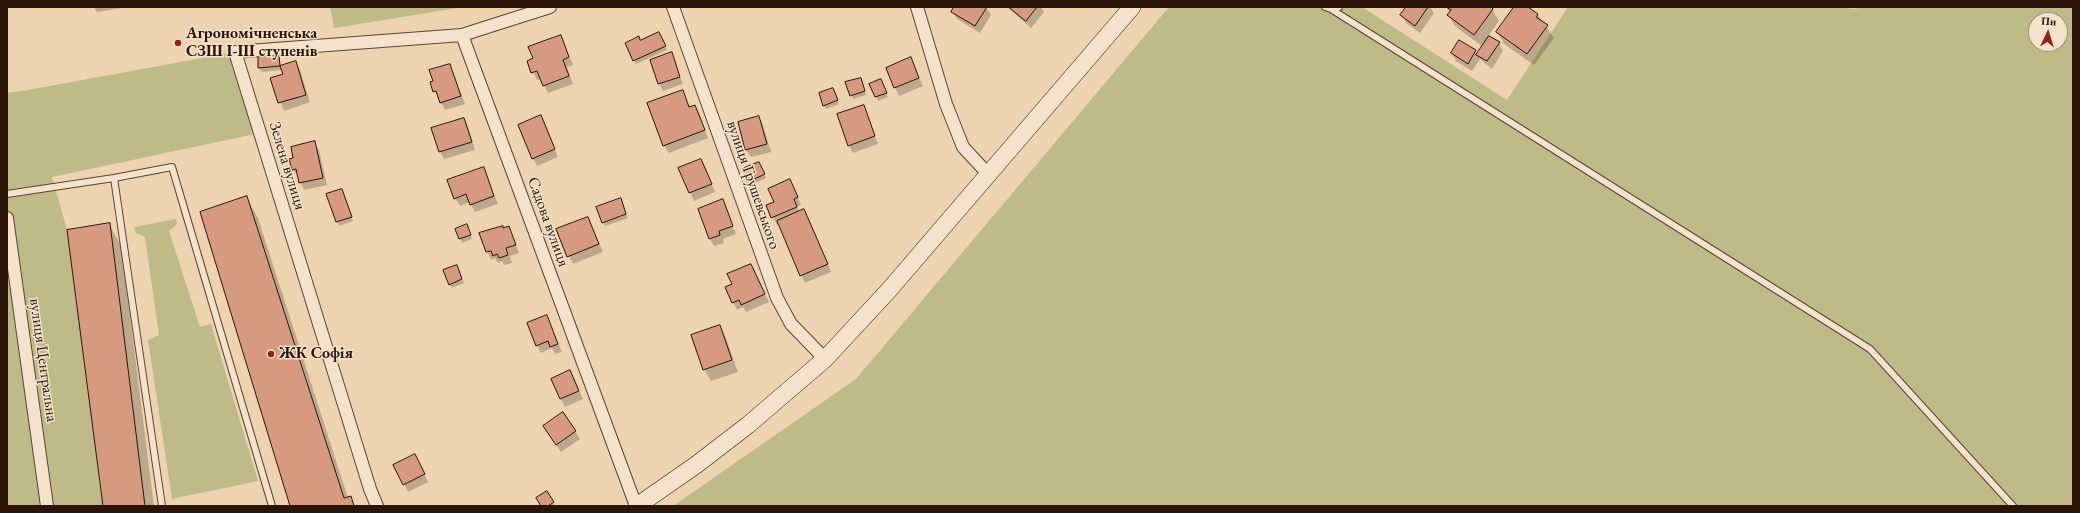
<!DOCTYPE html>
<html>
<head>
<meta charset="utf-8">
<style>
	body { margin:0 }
	#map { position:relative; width:2080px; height:513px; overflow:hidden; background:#eed3b0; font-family:"EB Garamond",serif }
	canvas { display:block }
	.frame { position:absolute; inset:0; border:8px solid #2a1508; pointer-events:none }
	.north { position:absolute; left:2028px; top:12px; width:40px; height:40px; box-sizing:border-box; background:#f4e2cc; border:1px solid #a3907e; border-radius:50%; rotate:4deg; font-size:11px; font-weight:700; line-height:16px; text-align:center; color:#2a1508 }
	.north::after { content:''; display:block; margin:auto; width:14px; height:18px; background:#8f2418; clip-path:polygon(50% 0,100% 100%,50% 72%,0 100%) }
</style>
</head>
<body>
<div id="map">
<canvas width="2080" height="513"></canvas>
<div class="frame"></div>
<div class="north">Пн</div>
</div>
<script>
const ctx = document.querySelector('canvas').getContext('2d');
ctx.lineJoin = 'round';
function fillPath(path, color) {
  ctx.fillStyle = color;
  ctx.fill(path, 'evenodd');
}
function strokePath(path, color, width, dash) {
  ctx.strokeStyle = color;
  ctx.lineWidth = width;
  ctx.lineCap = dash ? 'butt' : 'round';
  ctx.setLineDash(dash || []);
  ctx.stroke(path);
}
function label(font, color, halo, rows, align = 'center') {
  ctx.font = font + ' "EB Garamond",serif';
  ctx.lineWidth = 3;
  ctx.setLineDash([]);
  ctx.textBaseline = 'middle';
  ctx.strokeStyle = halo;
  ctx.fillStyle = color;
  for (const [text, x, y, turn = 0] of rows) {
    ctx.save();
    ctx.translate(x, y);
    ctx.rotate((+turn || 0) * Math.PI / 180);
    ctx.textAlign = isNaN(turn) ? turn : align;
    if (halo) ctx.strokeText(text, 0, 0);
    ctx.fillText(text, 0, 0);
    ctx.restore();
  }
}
fillPath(new Path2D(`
	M330,7H464L334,28Z
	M1169,7H1362L1507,100L1568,7H1829L1857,9V7H2073V506H673L856,379ZM2036,20H2060V44H2036Z
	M235,52L260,133L52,177L67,230L103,506H7V93L28,90Z
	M176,219L177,224L169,231L200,327L211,324L258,481L172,499L148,340L159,335L145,237L136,233L134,227Z`), '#bebb88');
fillPath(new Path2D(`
	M94,7H129L97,12Z
	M955,7H986L991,15L980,33L957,19L953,12Z
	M1007,7H1041L1044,12L1031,28Z
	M1407,7H1430L1434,13L1420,33L1406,23L1402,15Z
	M1447,7H1489L1492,9L1499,21L1488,36L1499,43L1503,51L1492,69L1480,59L1472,71L1456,61L1452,53L1459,41L1475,51L1477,55L1483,47L1455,26L1448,15L1450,13Z
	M1515,7H1526L1538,15L1554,38L1534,65L1504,44L1497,32Z
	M560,36L573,65L567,67L573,84L548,93L541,79L537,80L528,61L534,59Z
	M661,37L667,50L636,64L634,60L640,42Z
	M671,54L683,84L663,91L659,83Z
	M278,56L281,67L296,63L300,70L310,102L284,111L271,79L284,75L282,70L262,72L259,68V58Z
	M910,59L923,86L899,96L887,68Z
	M450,65L465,104L445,110L431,83Z
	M862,82L866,95L853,99L847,83Z
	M871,84H882L888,97L878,101Z
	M682,91L690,108L695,106L699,114L708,138L669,153L664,145Z
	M835,93L839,104L826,109L824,105Z
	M863,106L878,144L853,153L849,145Z
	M540,116L558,157L537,166L533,158Z
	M759,117L763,125L771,152L751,157L746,150Z
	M464,119L468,127L475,150L444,159L440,151Z
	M314,143L319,150L327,185L304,190L299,177L293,170Z
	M701,160L715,192L694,201L680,169Z
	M761,167L766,178L751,185L748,181Z
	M483,168L498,204L475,212L470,202L460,206L455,198Z
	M794,188L801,205L797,207L800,212L804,210L808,218L831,272L805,283L779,224L777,225L767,205L775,202Z
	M343,194L353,221L339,226L327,195Z
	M246,197L258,218L348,498L350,497L355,506H291Z
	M722,201L736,234L723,239L724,243L714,246L710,239Z
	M622,202L628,218L605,226L603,222Z
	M588,218L603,252L573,264L557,230Z
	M109,225L121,245L154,506H104Z
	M509,227L519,253L510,256L512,263L504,265L502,261L498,263L495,258L491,260L480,234Z
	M456,229H468L472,239L462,243Z
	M751,265L769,302L746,312L743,307L737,310L733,302V285Z
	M458,270L464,283L452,288L450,284Z
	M546,316L562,352L555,354L552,348L541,353L537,345Z
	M720,326L726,338L738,372L711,381L704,369Z
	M574,379L583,399L565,407L552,380Z
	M575,431L580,439L561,452L549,434Z
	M419,463L428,482L408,492L404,484Z
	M547,492L555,506H542Z`), '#0003');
const building = new Path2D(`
	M954,7H987L975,26L951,12Z
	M1009,7H1037L1026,21Z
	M1406,7H1428L1415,26L1400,15Z
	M1446,7H1491L1493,9L1474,35L1447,15L1451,10Z
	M1514,7H1528L1538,14L1536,17L1548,25L1527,54L1496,32Z
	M659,32L666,46L633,61L625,43L639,36L640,40Z
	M561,35L569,57L563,60L569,76L543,86L537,71L531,73L527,61L533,58L528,47Z
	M1489,36L1500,42L1487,61L1476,55Z
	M1459,40L1476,50L1468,64L1451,53Z
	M672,52L680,77L658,84L650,60Z
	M279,55L280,66L258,68V57Z
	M911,57L919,78L894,88L886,68Z
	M296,61L306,95L278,103L270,78L283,74L280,66Z
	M450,64L461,96L440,103L436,91L433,92L430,82L433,81L429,70Z
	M861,78L865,91L850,96L845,82Z
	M881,79L887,93L875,97L869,84Z
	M833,88L838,100L823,106L819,93Z
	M683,90L689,107L695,105L705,130L663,146L647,103Z
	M864,105L875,136L848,146L837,114Z
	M541,115L555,149L532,159L518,125Z
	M759,116L767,144L745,150L738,122Z
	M464,118L472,142L439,152L431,128Z
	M315,141L323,178L299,183L296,169L292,170L289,159L293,158L291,147Z
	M701,159L712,184L689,193L678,168Z
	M759,162L765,174L748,182L742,169Z
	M484,167L494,196L470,205L466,194L454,199L447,180Z
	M790,179L798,197L794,199L797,207L771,218L766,205L774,202L768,189Z
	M342,189L352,217L336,222L326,194Z
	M247,196L344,498L351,496L354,506H290L200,212Z
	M621,198L626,214L602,223L596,207Z
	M723,199L733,226L719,231L720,235L709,239L698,209Z
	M804,209L828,264L800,276L777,221Z
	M588,217L599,244L567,257L556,229Z
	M110,223L145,506H103L67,230Z
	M467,224L471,235L459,239L455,229Z
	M503,226V228L509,226L516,245L506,248L508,255L499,258L497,254L493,256L491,251L486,252L479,233Z
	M751,264L765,294L741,305L739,300L732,303L725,287L732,284L727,274Z
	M457,265L462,279L449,285L443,270Z
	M547,315L558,344L550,347L548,341L536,346L527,323Z
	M720,325L732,360L703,370L691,335Z
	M570,370L579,391L560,399L551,379Z
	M563,412L576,431L556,445L543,426Z
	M415,454L425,474L403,485L393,465Z
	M547,491L554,502L548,506H541L536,498Z`);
fillPath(building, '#d69a80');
strokePath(building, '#2a1508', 1);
const lane = new Path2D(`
	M1325,7L1331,9L1339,7
	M1331,9L1870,349L2013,506
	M114,178L172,167L272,506
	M7,194L114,178L162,506`);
const street = new Path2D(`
	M550,7L462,35L636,506
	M673,7L777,298L791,324L825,359
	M917,7L946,104L963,147L989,175
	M7,218L47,506
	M377,506L370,489L235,52L462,35`);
const secondary = new Path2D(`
	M637,506L696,465L748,425L825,359L889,290L1132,7`);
strokePath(lane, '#5b4432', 8);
strokePath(street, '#5b4432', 14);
strokePath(secondary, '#2a1508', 18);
strokePath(lane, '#f4e2cc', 6);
strokePath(street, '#f4e2cc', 12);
strokePath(secondary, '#f4e2cc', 17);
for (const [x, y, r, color] of [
	[178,43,4,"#8f2418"],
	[271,354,4,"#8f2418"]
]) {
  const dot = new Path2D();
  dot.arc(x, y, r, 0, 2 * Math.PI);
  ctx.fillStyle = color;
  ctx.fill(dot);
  strokePath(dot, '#f4e2cc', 1.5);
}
label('bold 16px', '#2a1508', '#f4e2cc', [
	["Агрономічненська",186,34],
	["СЗШ І-ІІІ ступенів",186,52],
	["ЖК Софія",279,354]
], 'left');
label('16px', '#2a1508', '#f4e2cc', [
	["Зелена вулиця",287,166,73],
	["вулиця Грушевського",753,185,71],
	["Садова вулиця",548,222,70],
	["вулиця Центральна",43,360,82]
]);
</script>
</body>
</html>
